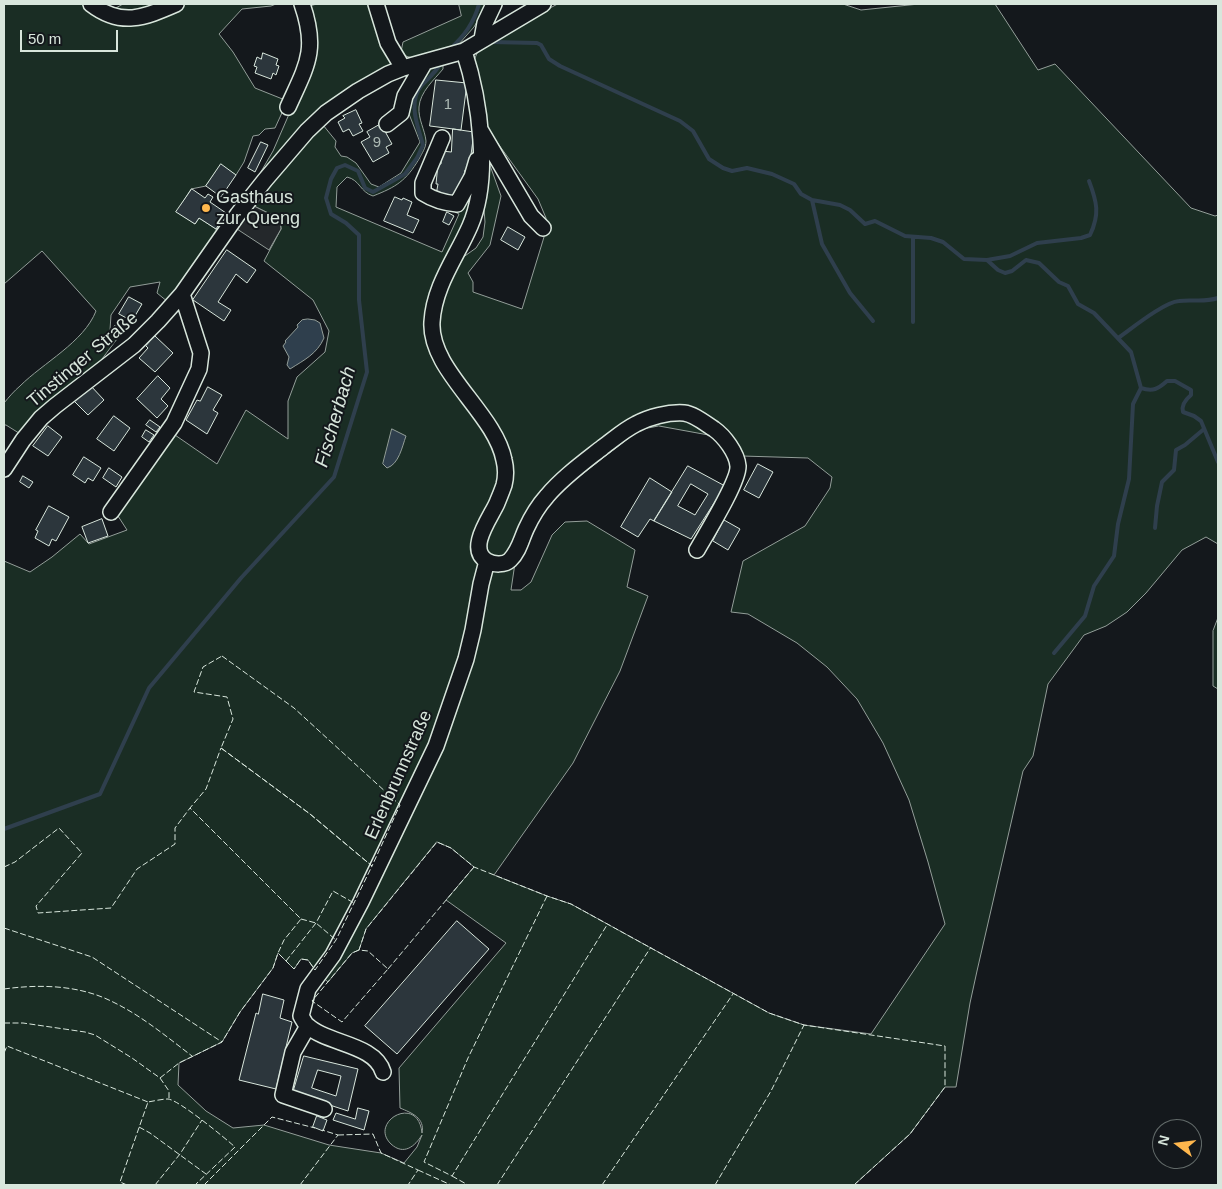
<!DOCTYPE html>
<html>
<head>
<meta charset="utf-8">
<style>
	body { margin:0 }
	#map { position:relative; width:1222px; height:1189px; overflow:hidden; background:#14181c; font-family:Arial,sans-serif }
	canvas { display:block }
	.frame { position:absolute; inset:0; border:5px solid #d8e6dc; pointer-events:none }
	.north { position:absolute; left:1152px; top:1119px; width:50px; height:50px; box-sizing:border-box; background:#14181c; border:1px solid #626a69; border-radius:50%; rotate:285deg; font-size:14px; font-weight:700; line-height:20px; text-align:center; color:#d8e6dc }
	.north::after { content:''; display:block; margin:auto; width:18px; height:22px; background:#ffb74d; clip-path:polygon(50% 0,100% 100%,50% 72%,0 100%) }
	.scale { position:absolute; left:20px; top:30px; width:98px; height:22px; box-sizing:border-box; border:2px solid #d8e6dc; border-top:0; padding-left:6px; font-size:15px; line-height:18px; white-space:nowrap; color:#d8e6dc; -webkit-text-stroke:4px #14181c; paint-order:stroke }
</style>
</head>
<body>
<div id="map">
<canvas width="1222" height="1189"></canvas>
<div class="frame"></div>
<div class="north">N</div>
<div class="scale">50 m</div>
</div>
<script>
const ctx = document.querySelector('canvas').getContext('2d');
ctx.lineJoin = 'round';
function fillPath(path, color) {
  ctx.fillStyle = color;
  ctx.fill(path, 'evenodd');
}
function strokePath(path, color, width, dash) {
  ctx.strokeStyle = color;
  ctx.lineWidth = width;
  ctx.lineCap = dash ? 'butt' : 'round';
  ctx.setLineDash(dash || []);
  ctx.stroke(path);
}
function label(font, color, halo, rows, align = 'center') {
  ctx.font = font + ' Arial,sans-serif';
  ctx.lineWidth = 4;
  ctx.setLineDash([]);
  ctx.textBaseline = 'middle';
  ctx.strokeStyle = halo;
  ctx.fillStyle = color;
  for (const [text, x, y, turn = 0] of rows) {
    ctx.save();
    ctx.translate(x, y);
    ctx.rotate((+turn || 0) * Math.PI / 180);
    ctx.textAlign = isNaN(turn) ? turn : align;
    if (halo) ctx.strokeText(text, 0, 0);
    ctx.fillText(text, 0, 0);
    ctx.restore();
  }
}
const green = new Path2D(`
	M4,4H85L98,18L123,4H276L271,6L242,9L219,34L233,52L255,88L285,100L286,104L275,128L265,129L259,135L253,136L244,162L236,175L221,165L206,186L191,189L177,212L195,224L199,218L216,229L218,233L168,302L157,293L160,282L130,287L111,315L110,330L117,339L96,367L22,435L6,425H4V403C9,397 14,391 20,386C43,363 84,342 96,311L42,251L4,284Z
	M317,4H374L396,63L375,75L248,194L273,151L310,66L308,7Z
	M459,4H487L474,27L458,45L412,58L406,56L401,52L403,42L461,16Z
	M558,4H843L861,10L919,4H995L1038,70L1055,64L1191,208L1215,216L1218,215V544L1206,537L1182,550L1146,593L1127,612L1106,626L1084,635L1048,684L1033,756L1023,771L977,971L970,1003L956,1087H945L910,1134L854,1185H4V561L30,572L52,557L80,534L89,544L127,530L118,516L142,475L175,435L217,464L246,410L288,439V401L297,377L325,352L329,331L313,300L264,261L281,229L280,219L252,205L268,183L323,125L336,141L335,147L341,156L347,157L356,163L371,184L379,187L401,173L420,142L409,114V106L426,69L443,65V69C434,80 420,92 419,107C418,119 425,130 426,141C426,148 422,153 419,159C406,181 396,187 373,196C360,192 360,180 347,177L337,187L336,207L442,252L459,214L455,212L477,177L455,263L476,248L483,237L485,222L483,196L487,157L501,196L490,245L468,273L473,282V292L522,309L544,237L546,218L538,199L486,127L472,65L478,51L518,25ZM659,426L714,436L742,456L808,458L832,477L830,488L805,526L743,561L731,612L748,614L797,643L827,667L857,699L883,743L909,800L928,862L945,924L871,1034L804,1025L769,1013L571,904L547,896L494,875L573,763L620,671L648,596L627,587L635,550L587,521L565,522L552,535L531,582L521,590H511L515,563L535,526L554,496L639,430ZM437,842L451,848L474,867L446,900L506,943L399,1068L400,1108C412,1113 425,1118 422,1133C418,1093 368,1122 391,1144C404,1156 415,1146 422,1135L417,1147L404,1163L381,1153L329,1145L264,1125L233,1128L206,1111L178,1085L179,1063L222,1042L240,1012L273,968L278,953L294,969L301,959L308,960L315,970L328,982L352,953L359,950L366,929Z
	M1218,618V689L1213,686V631Z`);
fillPath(green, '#1a2d24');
strokePath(green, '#939e99', 1);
const parking = new Path2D(`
	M252,205L280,219L281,229L269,250L237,229Z`);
fillPath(parking, '#24282b');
strokePath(parking, '#939e99', 1);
const water = new Path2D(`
	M308,319L315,320L320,323L324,338C317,354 304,360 290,369L287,365L289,357L283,346L286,342L285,341L298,327L297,325L302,320Z
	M392,429L406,436C402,447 399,464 387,468L383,464Z`);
fillPath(water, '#2f3f4d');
strokePath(water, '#939e99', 1);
strokePath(new Path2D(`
	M491,42L537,43L541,45L549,59L560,66L680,121L693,131L709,159L723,168L732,171L747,168L772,174L794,184L801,194L812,200L840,205L850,210L865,224L875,221L905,236L931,238L943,242L964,259L987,260L998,270L1005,273L1012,271L1026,260L1039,263L1059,282L1068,286L1078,304L1094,313L1131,352L1141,388C1153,392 1158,389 1167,381H1175L1191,390V395C1185,400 1181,405 1183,412L1194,416L1201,421L1218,462
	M450,49C464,36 474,23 479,4
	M812,200L822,244L850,293L873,321
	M913,237V322
	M987,260L1010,256L1037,243L1081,238L1090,235C1100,214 1097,202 1089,181
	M1118,338C1131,329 1164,302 1179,301C1194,299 1202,303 1218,298
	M1155,528L1157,506L1162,482L1174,470L1176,450L1185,445L1204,429
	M1054,653L1085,616L1094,586L1114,556L1118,524L1129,479L1133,404L1141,388
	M4,829L100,794L149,688L241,578L334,477L367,372L359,300V235L346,223L331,214L326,198L331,179L337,168L345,165L358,171L365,188L373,192L405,174L417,158L423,145C418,126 407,102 422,85C430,77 437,71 442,61`), '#2f3f4d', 4);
const building = new Path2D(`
	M263,53L278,59L276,65L279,66L276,75L273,73L271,79L255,73L257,67L254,66L257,57L261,59Z
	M436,80L467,83L461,130L430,126Z
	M356,110L362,123L359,124L363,131L353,136L349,129L343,132L338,122L345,118L343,116Z
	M381,124L392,144L386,147L389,153L373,162L361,142L370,137L367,132Z
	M453,129L474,132L469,170H465L463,180L453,198L436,195L438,184H436L438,164H441L442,151L451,152Z
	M261,142L268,145L255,172L248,168Z
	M221,164L236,175L221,197L206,186Z
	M192,189L205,198L208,194L213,197L210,202L226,213L216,229L199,218L195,224L176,212Z
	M395,197L402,200L403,198L412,202L407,215L419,220L413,233L384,221Z
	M447,212L454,216L449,225L443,222Z
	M508,227L525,237L518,250L501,240Z
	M227,250L256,270L247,283L236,274L218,302L231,310L224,321L193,300Z
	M129,297L142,304L132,321L119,314Z
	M119,322L127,329L119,337L112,329Z
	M155,336L173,353L155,372L139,358L148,348L146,346Z
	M158,376L170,388L161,399L168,406L157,418L137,399Z
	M90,385L104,400L88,415L74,401Z
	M208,387L222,395L213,410L218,413L207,434L186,420L197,400L200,401Z
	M114,416L130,428L114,451L97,439Z
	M150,420L160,427L156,432L146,425Z
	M48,426L62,437L48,456L33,446Z
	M146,430L154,435L149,442L142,437Z
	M84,457L101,468L93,481L88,478L85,483L73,475Z
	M758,464L773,472L759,498L744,490Z
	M688,466L725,486L691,539L654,521ZM691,484L708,494L695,515L678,506Z
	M109,468L122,477L116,487L103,478Z
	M23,476L33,482L29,488L20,482Z
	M650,478L672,492L654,521L650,519L638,537L621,527Z
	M49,506L69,517L56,541L52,539L49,546L35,538L38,531L36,530Z
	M102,519L108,536L88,543L82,527Z
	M724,520L740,529L728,550L713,541Z
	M457,921L489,949L397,1054L365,1026Z
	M263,994L284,1000L280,1018L292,1022L276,1089L239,1080L256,1013L258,1014Z
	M304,1056L358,1069L348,1111L293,1093ZM318,1070L341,1076L336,1096L312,1088Z
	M358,1108L369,1111L364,1130L333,1120L336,1113L355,1119Z
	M317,1116L327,1120L323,1131L313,1127Z`);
fillPath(building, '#2c363c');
strokePath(building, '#d8e6dc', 1);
const minor = new Path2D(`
	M91,4C121,27 144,18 176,4
	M376,4L388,43L403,68
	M482,39L485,23L494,4
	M464,51C480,100 491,178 470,226C456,258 434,286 432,322C429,370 495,413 504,460C506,468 506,477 504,485C502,491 499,498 497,503C491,517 466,549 487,561C494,565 505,565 510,560C519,551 521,540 526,529C531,518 539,505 547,496C563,477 584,462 603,447C614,439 624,430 636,424C649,417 668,412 684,413C694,414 706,424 714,429C724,436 737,453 738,466C739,481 706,534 697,550
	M288,107C307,65 318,50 302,4
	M387,124L401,113L405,96L425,62
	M481,131L531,216L543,228
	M442,138L423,183V193C434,200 444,203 457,204L472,177L477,160
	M4,469L23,440L41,418L55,406L134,345L158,321L182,294L238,214L265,180L307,131L326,113L358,91L388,74L403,68L464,51L543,4
	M111,512L174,423L199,369L201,353L182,294
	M308,1026L293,1052L283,1095L324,1109
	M383,1072C375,1044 327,1044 308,1026C305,1024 303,1019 301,1016L308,989L333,955L361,902L436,746L466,659L473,630L481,584L487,561`);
strokePath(minor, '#d8e6dc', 18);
strokePath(minor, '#14181c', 15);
strokePath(new Path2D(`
	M222,656L294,708L400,805L372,866L310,814L221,748L233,719L227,697L194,692L203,667Z
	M221,748L310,814L372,866L336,940L315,970L308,960L301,959L294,969L278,953L284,940L301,919L190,808L206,789Z
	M4,867L15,862L59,828L82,853L36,906L38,913L111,908L137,869L175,844V828L190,808
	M547,896L468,1058L424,1162L452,1176L607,925
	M301,919L316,923L336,940
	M4,928L92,957L222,1042
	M359,950L352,953L312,1001L342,1022L388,969L368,951L359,950L366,929L437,842L451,848L474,867L547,896L571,904L769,1013L804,1025L945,1046V1087L910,1134L854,1185
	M286,961L316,923L333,891L354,903
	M388,969L474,867
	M4,989C40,984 80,985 113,1002C142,1016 167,1037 192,1056
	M4,1023H23L85,1032L95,1035L132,1058L160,1078L179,1063L222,1042L240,1012L273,968L278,953
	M4,1053L7,1046L148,1102
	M160,1078L169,1091V1099
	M139,1127L150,1133L206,1174
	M338,1135L373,1134L381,1153L418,1170L408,1185
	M418,1170L451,1185
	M452,1176L468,1185
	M127,1185L120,1182L148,1102C154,1101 162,1099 168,1099C179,1100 225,1138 235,1147L195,1185
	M155,1185L180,1154L202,1120
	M204,1185L272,1117L315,1128
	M300,1185L338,1135L322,1130
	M497,1185L651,947
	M602,1185L733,994
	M715,1185L771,1091L804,1025`), '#d8e6dc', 1, [6, 2.5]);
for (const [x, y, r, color] of [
	[206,208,5,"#ffb74d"]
]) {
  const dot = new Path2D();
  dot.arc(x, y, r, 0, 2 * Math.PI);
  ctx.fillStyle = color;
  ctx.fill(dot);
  strokePath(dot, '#14181c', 2);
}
label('15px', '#adbab4', null, [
	["1",448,105],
	["9",377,143]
]);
label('18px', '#d8e6dc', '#14181c', [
	["Gasthaus",216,198],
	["zur Queng",216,219]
], 'left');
label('18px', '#d8e6dc', '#14181c', [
	["Tinstinger Straße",83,360,-40],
	["Erlenbrunnstraße",399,775,-66]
]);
label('italic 19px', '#d8e6dc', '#14181c', [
	["Fischerbach",336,417,-74]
]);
</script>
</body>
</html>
